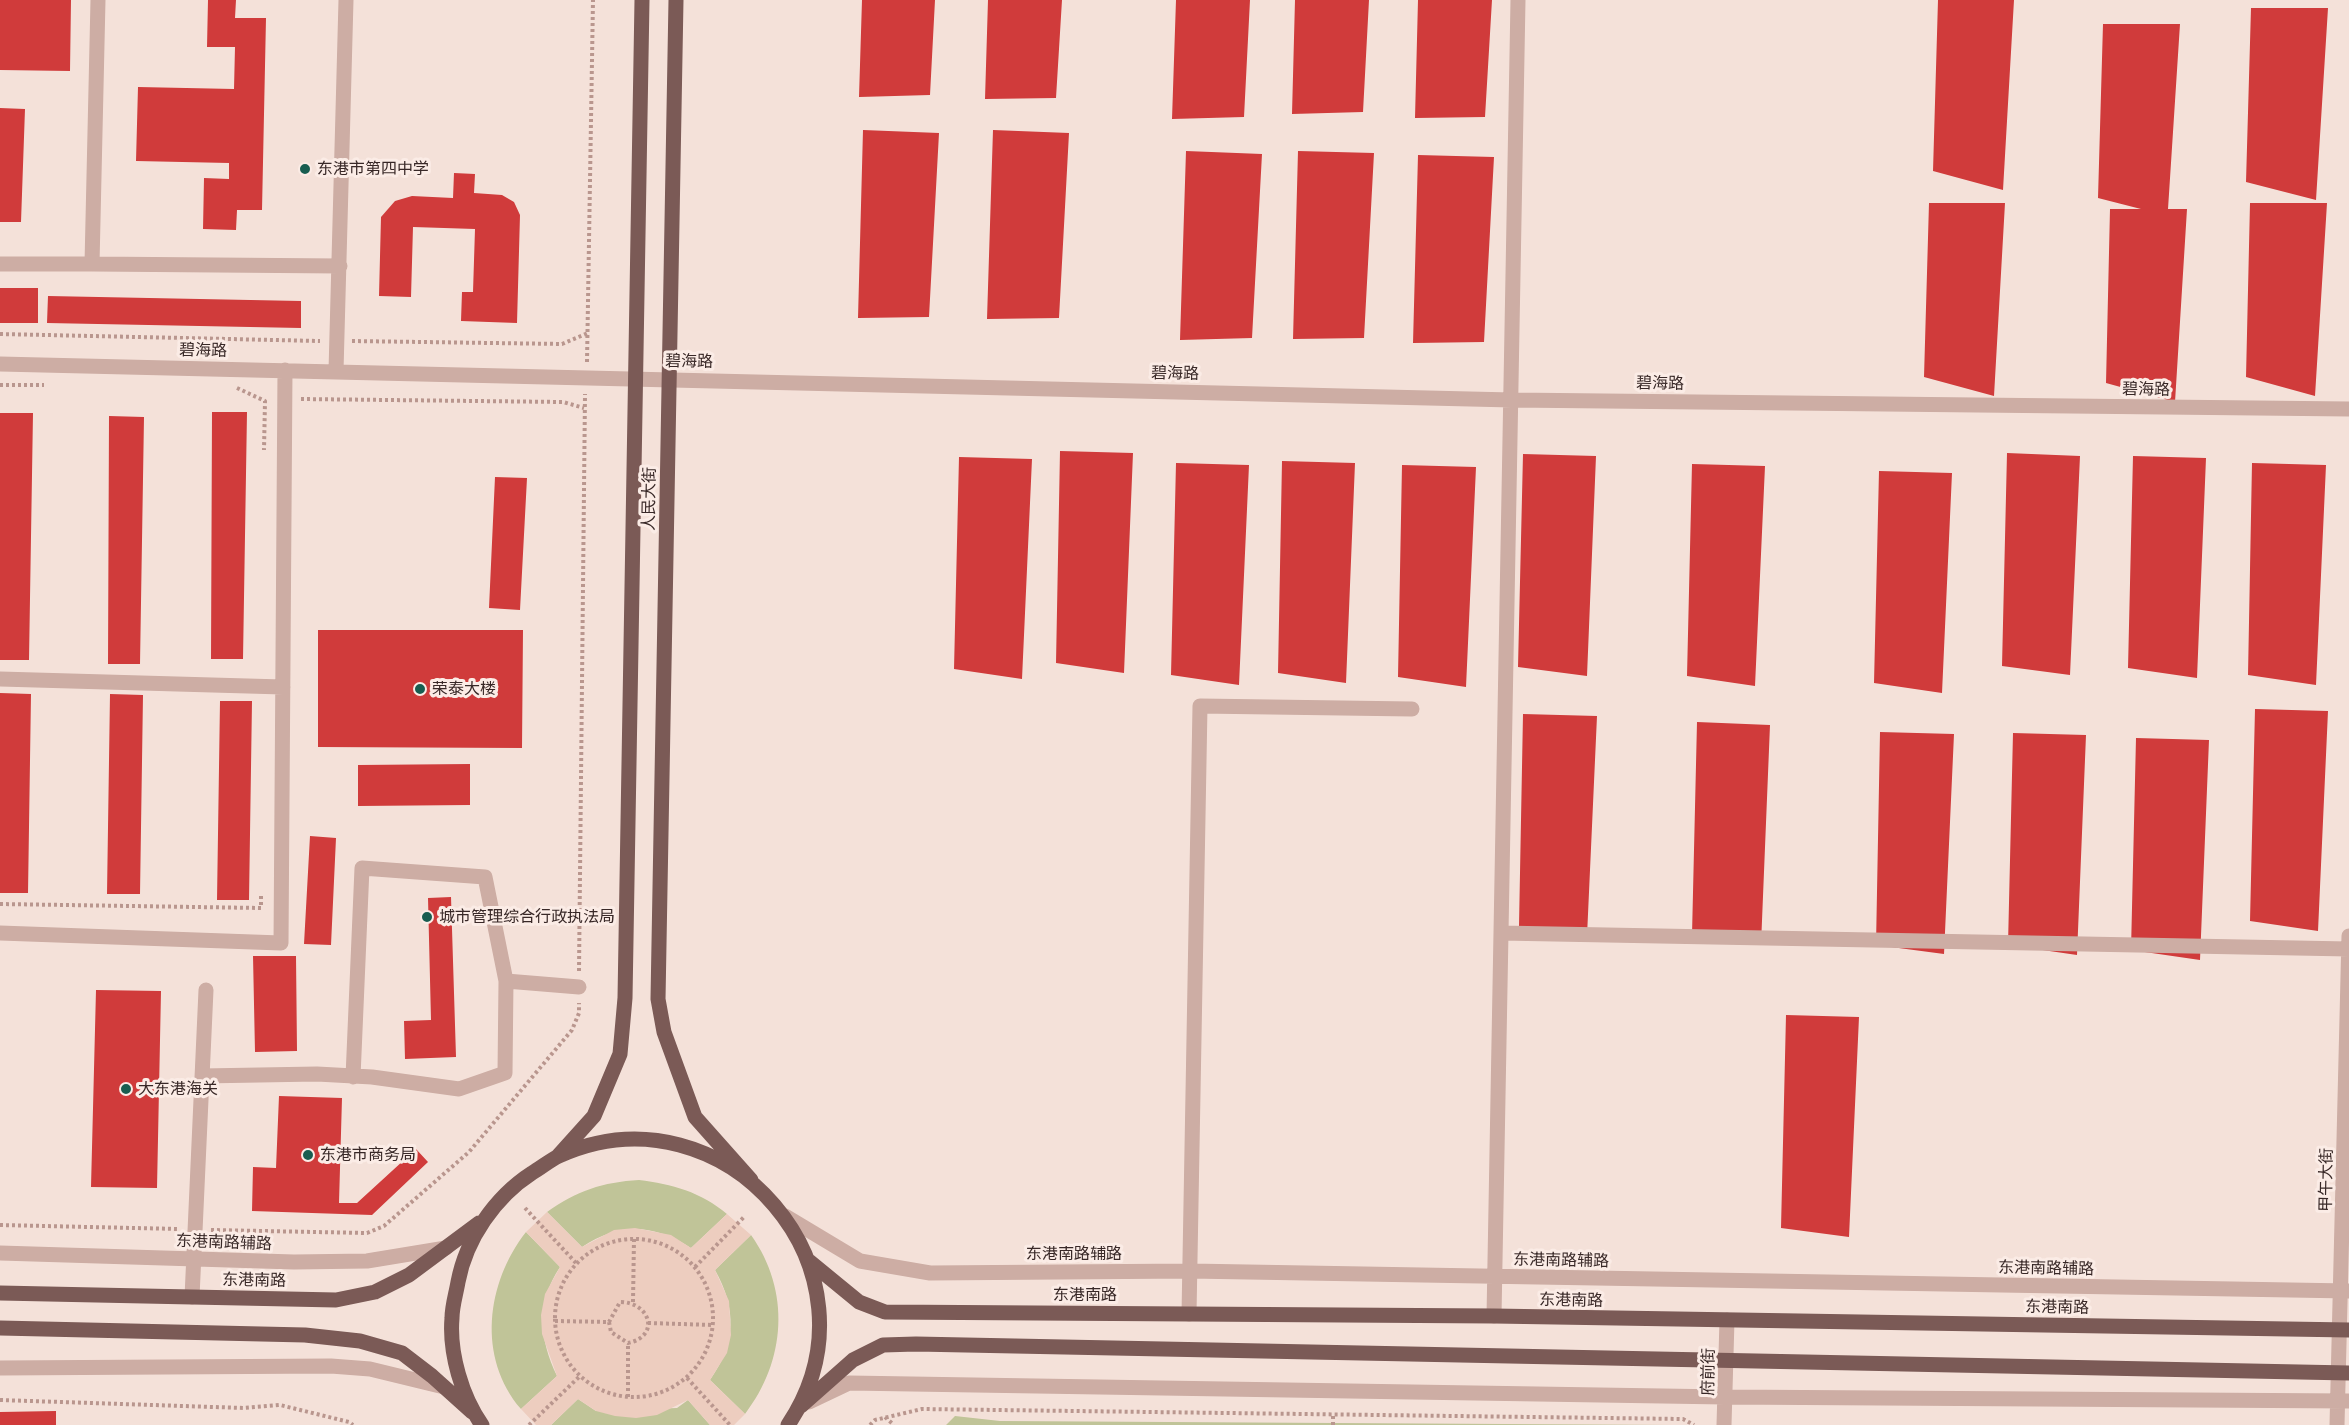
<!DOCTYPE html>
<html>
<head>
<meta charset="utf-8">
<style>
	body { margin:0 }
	canvas { display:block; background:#f4e1d9 }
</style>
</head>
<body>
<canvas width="2349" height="1425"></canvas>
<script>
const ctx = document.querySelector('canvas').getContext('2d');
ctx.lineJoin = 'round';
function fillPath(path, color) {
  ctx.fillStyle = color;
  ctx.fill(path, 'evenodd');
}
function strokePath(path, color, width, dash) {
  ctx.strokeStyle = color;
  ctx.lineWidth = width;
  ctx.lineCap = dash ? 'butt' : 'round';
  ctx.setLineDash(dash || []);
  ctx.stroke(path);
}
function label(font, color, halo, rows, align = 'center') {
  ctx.font = font + ' Barlow,"Noto Sans SC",sans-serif';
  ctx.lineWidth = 6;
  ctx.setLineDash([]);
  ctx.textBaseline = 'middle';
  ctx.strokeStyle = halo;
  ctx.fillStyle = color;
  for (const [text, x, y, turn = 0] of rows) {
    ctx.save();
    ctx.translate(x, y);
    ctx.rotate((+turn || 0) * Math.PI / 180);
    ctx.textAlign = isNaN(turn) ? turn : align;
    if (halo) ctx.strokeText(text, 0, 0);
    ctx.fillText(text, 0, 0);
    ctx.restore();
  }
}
fillPath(new Path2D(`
	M639,1180C672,1184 701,1192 727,1214L691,1248C653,1224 620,1222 582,1247L547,1212C576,1191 603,1182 639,1180Z
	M526,1232L560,1267C536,1303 539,1338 557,1376L521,1409C477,1358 486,1283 526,1232Z
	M751,1235C791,1291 786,1361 745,1414L710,1380C736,1343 737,1309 715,1270Z
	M578,1399L596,1411L677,1408L688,1400L710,1425H551Z
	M955,1416L1000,1421L1673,1425H946Z`), '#c0c498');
fillPath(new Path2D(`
	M547,1212L582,1247L614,1230L635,1228L671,1235L691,1248L727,1214L751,1235L715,1270L729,1301L731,1335L727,1353L710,1380L745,1414L734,1425H710L688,1400L657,1415L636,1418L615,1416L596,1411L578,1399L551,1425H536L521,1409L557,1376L542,1334L541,1315L545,1294L560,1267L526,1232Z`), '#edcdbf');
fillPath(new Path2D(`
	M0,0H71L70,71L0,70Z
	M208,0H236L235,18H266L262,210H237L236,230L203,229L204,178L229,179V163L136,161L138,87L234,89L235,47H207Z
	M862,0H935L930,95L859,97Z
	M988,0H1062L1056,98L985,99Z
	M1176,0H1250L1244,117L1172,119Z
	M1295,0H1369L1363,112L1292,114Z
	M1418,0H1492L1485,117L1415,118Z
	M1938,0H2014L2003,190L1933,171Z
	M2251,8H2328L2316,200L2246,182Z
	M2103,24H2180L2168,209H2187L2175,402L2106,383L2110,209H2141L2098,198Z
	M0,108L25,109L21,222H0Z
	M863,130L939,133L929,317L858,318Z
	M993,130L1069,133L1059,318L987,319Z
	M1186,151L1262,154L1252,338L1180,340Z
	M1298,151L1374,153L1364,338L1293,339Z
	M1418,155L1494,157L1484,342L1413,343Z
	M454,173L475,174L474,193L502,195L514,202L520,215L517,323L461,321L462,292H473L475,229L413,227L411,297L379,296L381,217L395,201L412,196L453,198Z
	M1929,203H2005L1994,396L1924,377Z
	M2250,203H2327L2315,396L2246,377Z
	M0,288H38V323H0Z
	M48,296L301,301V328L47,323Z
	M212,412H247L243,659H211Z
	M0,413H33L29,660H0Z
	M109,416L144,417L140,664H108Z
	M1060,451L1133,453L1124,673L1056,663Z
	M2007,453L2080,456L2070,675L2002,666Z
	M1523,454L1596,456L1587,676L1518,667Z
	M2133,456L2206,458L2197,678L2128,668Z
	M959,457L1032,459L1022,679L954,669Z
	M1282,461L1355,463L1346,683L1278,673Z
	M1176,463L1249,465L1239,685L1171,675Z
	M2252,463L2326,465L2316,685L2248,675Z
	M1692,464L1765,466L1755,686L1687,676Z
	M1402,465L1476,467L1466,687L1398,677Z
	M1879,471L1952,473L1942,693L1874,683Z
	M495,477L527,478L520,610L489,608Z
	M318,630H523L522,748L318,747Z
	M0,693L31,694L28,893H0Z
	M110,694L143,695L140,894H107Z
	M220,701H252L249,900H217Z
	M2255,709L2328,711L2318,931L2250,921Z
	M1523,714L1597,716L1587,936L1519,926Z
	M1697,722L1770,725L1761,945L1692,935Z
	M1880,732L1954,734L1944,954L1876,945Z
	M2013,733L2086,735L2077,955L2008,945Z
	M2136,738L2209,740L2200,960L2131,950Z
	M470,764V805L358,806V765Z
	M310,836L336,838L331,945L304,944Z
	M451,897L456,1057L405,1059L404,1021L431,1020L428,898Z
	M253,956H296L297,1051L255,1052Z
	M96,990L161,991L157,1188L91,1187Z
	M1786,1015L1859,1017L1849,1237L1781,1228Z
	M279,1096L342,1098L339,1203H357L416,1149L428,1162L372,1215L252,1211L253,1167L276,1168Z
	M56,1411V1425H0V1412Z`), '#d03b3b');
strokePath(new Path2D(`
	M0,334L320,341
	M352,341L562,344L588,333
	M587,362L593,0
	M0,385H44
	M237,388L265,401L264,450
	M301,399L563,402L584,408
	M0,904L261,908V893
	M579,971L585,394
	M525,1208L576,1263
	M0,1225L179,1229
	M211,1230L367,1233L384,1226L469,1152L572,1030L579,1013V1003
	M555 1318a79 79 0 1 1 158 0a79 79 0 1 1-158 0Z
	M695,1267L744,1217
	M633,1302L634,1238
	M555,1321L609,1322L611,1332L628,1343C661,1336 650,1302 620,1302L609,1322
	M648,1323L713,1325
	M687,1378L730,1425
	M628,1397V1343
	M0,1400L244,1408L280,1405L349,1422L353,1425
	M885,1417L894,1425
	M529,1425L580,1376
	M870,1425L875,1420L922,1409L1683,1419L1694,1425
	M1333,1425V1415`), '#b9968e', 4, [3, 3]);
strokePath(new Path2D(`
	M98,0L92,264L340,266
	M0,264H92
	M0,364L1512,400L2349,409
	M336,371L346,0
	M0,679L283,687
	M0,933L281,943L285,370
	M1501,933L2349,949
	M202,1076L317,1074L372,1077L459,1089L505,1073L506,981L579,987
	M353,1077L362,868L485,877L506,981
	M785,1216L860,1261L930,1273L1190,1271L2349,1291
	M0,1253L294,1262L367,1261L446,1248
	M192,1297L206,990
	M1189,1314L1200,706L1412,709
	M1494,1316L1518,0
	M0,1368L331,1366L370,1369L444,1387
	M809,1402L849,1383L1725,1397L2349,1401
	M1724,1425L1727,1320
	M2337,1425L2349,936`), '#cdada4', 15);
strokePath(new Path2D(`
	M676,0L658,999L664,1032L695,1117L751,1180
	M558,1156L594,1116L620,1054L625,998L642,0
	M809,1261L859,1302L885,1312L1494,1316L2349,1330
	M0,1293L336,1300L375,1292L409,1275L479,1223
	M0,1328L305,1335L360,1341L402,1353L432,1376L472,1412
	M801,1406L853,1360L883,1345L916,1344L2349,1373
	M482,1425C462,1397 449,1353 452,1318C452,1306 456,1294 458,1282C466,1239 495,1197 532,1173C541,1168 550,1160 559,1156C726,1081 890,1273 788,1425`), '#7b5a56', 15);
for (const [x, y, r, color] of [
	[305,169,6,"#185d50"],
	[420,689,6,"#185d50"],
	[427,917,6,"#185d50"],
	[126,1089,6,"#185d50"],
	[308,1155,6,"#185d50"]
]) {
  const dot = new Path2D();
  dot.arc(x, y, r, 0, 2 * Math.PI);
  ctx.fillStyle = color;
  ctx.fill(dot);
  strokePath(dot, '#fbece6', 2);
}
label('16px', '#382827', '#fbece6', [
	["东港市第四中学",317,169],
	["荣泰大楼",432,689],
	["城市管理综合行政执法局",439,917],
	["大东港海关",138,1089],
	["东港市商务局",320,1155]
], 'left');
label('16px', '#382827', '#fbece6', [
	["碧海路",203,350,1],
	["碧海路",689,361,1],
	["碧海路",1175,373,1],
	["碧海路",1660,383,1],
	["碧海路",2146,389,1],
	["人民大街",649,499,-89],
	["甲午大街",2326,1180,-89],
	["东港南路辅路",224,1242,2],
	["东港南路辅路",1074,1254],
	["东港南路辅路",1561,1260,1],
	["东港南路辅路",2046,1268,1],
	["东港南路",254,1280,1],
	["东港南路",1085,1295],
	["东港南路",1571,1300,1],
	["东港南路",2057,1307,1],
	["府前街",1708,1372,-89]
]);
</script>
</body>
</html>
